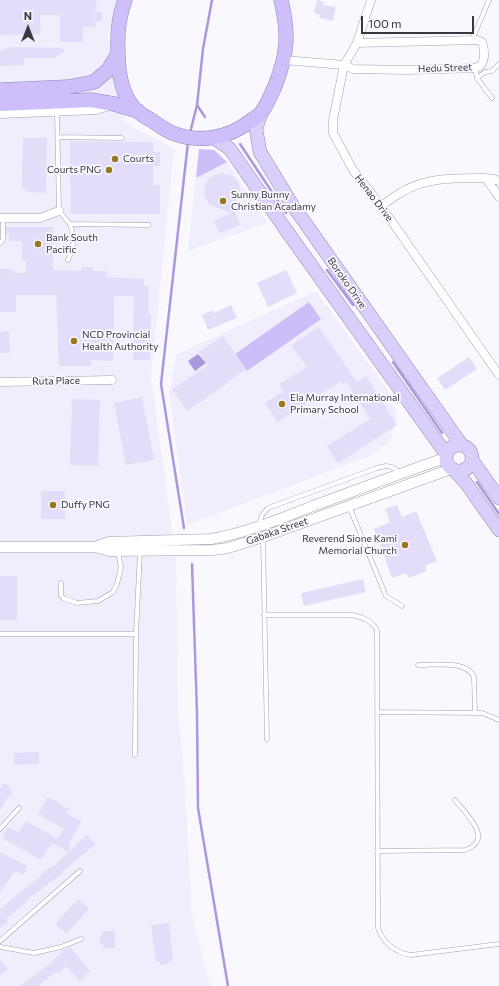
<!DOCTYPE html>
<html>
<head>
<meta charset="utf-8">
<style>
	body { margin:0 }
	#map { position:relative; width:499px; height:986px; overflow:hidden; background:#f9f8ff; font-family:Commissioner,sans-serif }
	canvas { display:block }
	.north { position:absolute; left:8px; top:8px; width:40px; height:40px; -webkit-text-stroke:3px #f9f8ff; paint-order:stroke; rotate:0deg; font-size:11px; font-weight:700; line-height:16px; text-align:center; color:#3a383f }
	.north::after { content:''; display:block; margin:auto; width:14px; height:18px; background:#3a383f; clip-path:polygon(50% 0,100% 100%,50% 72%,0 100%) }
	.scale { position:absolute; left:361px; top:16px; width:113px; height:18px; box-sizing:border-box; border:2px solid #3a383f; border-top:0; padding-left:5px; font-size:12px; line-height:14px; white-space:nowrap; color:#3a383f; -webkit-text-stroke:3px #f9f8ff; paint-order:stroke }
</style>
</head>
<body>
<div id="map">
<canvas width="499" height="986"></canvas>
<div class="north">N</div>
<div class="scale">100 m</div>
</div>
<script>
const ctx = document.querySelector('canvas').getContext('2d');
ctx.lineJoin = 'round';
function fillPath(path, color) {
  ctx.fillStyle = color;
  ctx.fill(path, 'evenodd');
}
function strokePath(path, color, width, dash) {
  ctx.strokeStyle = color;
  ctx.lineWidth = width;
  ctx.lineCap = dash ? 'butt' : 'round';
  ctx.setLineDash(dash || []);
  ctx.stroke(path);
}
function label(font, color, halo, rows, align = 'center') {
  ctx.font = font + ' Commissioner,sans-serif';
  ctx.lineWidth = 3.5;
  ctx.setLineDash([]);
  ctx.textBaseline = 'middle';
  ctx.strokeStyle = halo;
  ctx.fillStyle = color;
  for (const [text, x, y, turn = 0] of rows) {
    ctx.save();
    ctx.translate(x, y);
    ctx.rotate((+turn || 0) * Math.PI / 180);
    ctx.textAlign = isNaN(turn) ? turn : align;
    if (halo) ctx.strokeText(text, 0, 0);
    ctx.fillText(text, 0, 0);
    ctx.restore();
  }
}
fillPath(new Path2D(`
	M0,0H121L107,37L126,123L174,149L151,378L176,560L178,708L184,775L192,914L210,986H0Z
	M199,149L214,150L227,162L267,223L188,251Z
	M316,291L389,392L397,417L390,441L372,455L187,525L169,391L177,354Z`), '#f0edfc');
fillPath(new Path2D(`
	M199,149L214,150L227,162L196,178Z
	M309,302L321,319L247,371L235,354Z`), '#cdbefa');
fillPath(new Path2D(`
	M198,354L206,363L195,371L188,361Z`), '#ab98dd');
strokePath(new Path2D(`
	M197,105L205,117
	M190,133L197,105L203,49L212,0
	M240,144L286,213
	M327,270L353,305
	M393,362L442,433
	M477,482L499,514
	M184,528L161,384L188,142
	M192,564L197,713L198,808L228,986`), '#ab98dd', 2.5);
fillPath(new Path2D(`
	M0,0H97L95,12H102V21H95V27H83V42H60V15H40L41,34L0,35Z
	M317,0L324,2L323,5L336,7L333,21L319,18L320,15L314,13Z
	M9,47L64,48V52L54,58H24V65L0,66V51Z
	M23,138H47L46,193L27,192L28,189H22Z
	M70,141L153,142V152H160V166H153V185H160V214H71Z
	M220,173L231,175L236,179L239,185L240,191L239,197L233,205L240,225L219,233L214,220L233,213L214,207L209,204L204,194V188L209,178Z
	M6,227H53V270L82,271V267H93V271H107V277L144,279V286H149L148,314H151L150,360H133L134,296H114L113,361L91,360V366H59L56,295H16V312H0V269H12L13,273H26V261H22V241H9V234H6Z
	M286,270L297,293L268,307L257,283Z
	M231,305L237,318L208,330L202,315L212,310L214,313Z
	M319,327L357,382L366,376L397,425L338,463L327,446L370,419L347,382L343,385L341,381L278,422L265,403L283,391L279,384L307,367L291,345Z
	M9,331L10,353H0V332Z
	M223,336L246,369L229,381V382L187,411L172,389L208,365L199,352Z
	M469,357L477,369L445,390L437,378Z
	M142,397L154,460L126,465L114,403Z
	M72,399L100,400L98,466L70,465Z
	M41,491H65V519H41Z
	M397,505L402,517L416,511L437,561L425,566L427,571L409,578L406,573L392,578L374,529L390,522L385,509Z
	M0,576H17V620H0Z
	M363,579L366,592L304,606L301,593Z
	M39,752V764L14,765V753Z
	M4,783L9,786L13,798L9,795L0,810V789Z
	M48,797L69,809L66,813L81,821L68,846L71,847L68,852L52,843L50,847L49,846L41,860L2,838L8,827L18,833L26,821L57,839L64,829L38,814Z
	M87,835L95,844L62,872L63,873L25,901L26,902L6,919L8,922L0,928V909L44,873L43,872L56,864Z
	M0,852L27,866L23,875L15,871L0,892Z
	M78,899L89,909L66,934L55,924Z
	M169,923L173,961H169V964L160,965V962H156L151,925Z
	M102,931H115V948H103V944H100V937H102Z
	M70,947L90,971L80,981L66,966L59,973L57,971L38,986H20L48,965L64,950Z
	M0,960L8,969L0,976Z`), '#e4ddfa');
const service = new Path2D(`
	M472,40L489,0
	M475,68L477,78L492,98
	M477,78L485,72L492,71L499,64
	M57,111L59,211L70,224L149,225
	M58,137L122,138
	M0,243L3,240V218
	M68,260C74,246 75,239 70,224
	M349,506L386,596L402,606
	M259,525L262,515L268,508L377,468L386,466L392,467L401,473
	M263,538L267,740
	M61,583V595L63,598L77,603L98,601L113,592L117,584L121,567L118,552
	M264,615H352C364,618 371,620 377,630L378,928C383,943 396,953 411,955L499,944
	M0,634H136
	M418,665C434,665 467,660 474,677L475,713
	M377,712L482,713L499,720
	M135,755L136,634L140,551
	M0,829L19,808
	M377,851L465,850C495,840 466,814 455,800
	M0,941L80,871
	M0,947L34,953L61,947L81,939`);
const minor = new Path2D(`
	M371,0L357,43L344,65L333,120V133L353,170L381,206L499,375
	M284,60L344,65L353,69L408,70L475,68L480,66C486,59 485,51 482,42L477,40L357,43
	M484,178L494,179L499,181
	M381,206C388,201 395,196 402,192C426,177 456,178 484,178L487,180L499,197
	M0,218H40L59,211
	M0,382L112,380`);
const tertiary = new Path2D(`
	M0,113L96,109L110,105
	M0,547H95L109,551L213,550L228,548L263,537L451,469
	M95,547L109,542L211,539C246,533 280,519 313,506C357,490 401,473 445,458`);
const primary = new Path2D(`
	M261,113L256,129L260,152L291,203L461,444
	M214,138L230,149L286,230L446,454
	M446 458a13 13 0 1 1 26 0a13 13 0 1 1-26 0Z
	M472,460L499,498
	M454,470L466,483L499,530`);
const trunk = new Path2D(`
	M125,0C119,16 117,33 118,51C118,69 121,93 134,108C139,113 145,117 151,120C159,125 166,131 175,134C200,143 228,138 249,122C253,119 258,116 261,113C267,105 271,95 275,86C288,53 289,34 281,0
	M0,90L68,87L94,82L108,70L118,54
	M0,104L91,100L114,104L138,111`);
strokePath(service, '#a39faf', 5);
strokePath(minor, '#a39faf', 9);
strokePath(tertiary, '#a39faf', 11);
strokePath(primary, '#9285b7', 14);
strokePath(trunk, '#9285b7', 15);
strokePath(service, '#fff', 4);
strokePath(minor, '#fff', 8);
strokePath(tertiary, '#fff', 10);
strokePath(primary, '#dacffb', 13);
strokePath(trunk, '#cebffa', 14);
for (const [x, y, r, color] of [
	[115,159,4,"#987720"],
	[109,170,4,"#987720"],
	[223,201,4,"#987720"],
	[38,244,4,"#987720"],
	[74,341,4,"#987720"],
	[282,404,4,"#987720"],
	[53,505,4,"#987720"],
	[405,545,4,"#987720"]
]) {
  const dot = new Path2D();
  dot.arc(x, y, r, 0, 2 * Math.PI);
  ctx.fillStyle = color;
  ctx.fill(dot);
  strokePath(dot, '#f9f8ff', 1.5);
}
label('10px', '#3a383f', '#f9f8ff', [
	["Hedu Street",445,68,-2],
	["Henao Drive",374,198,53],
	["Boroko Drive",347,283,55],
	["Ruta Place",56,381,-1],
	["Gabaka Street",277,531,-19]
]);
label('10px', '#3a383f', '#f9f8ff', [
	["Courts",123,159],
	["Courts PNG",101,170,"right"],
	["Sunny Bunny",231,195],
	["Christian Acadamy",231,207],
	["Bank South",46,238],
	["Pacific",46,250],
	["NCD Provincial",82,335],
	["Health Authority",82,347],
	["Ela Murray International",290,398],
	["Primary School",290,410],
	["Duffy PNG",61,505],
	["Reverend Sione Kami",397,539,"right"],
	["Memorial Church",397,551,"right"]
], 'left');
</script>
</body>
</html>
